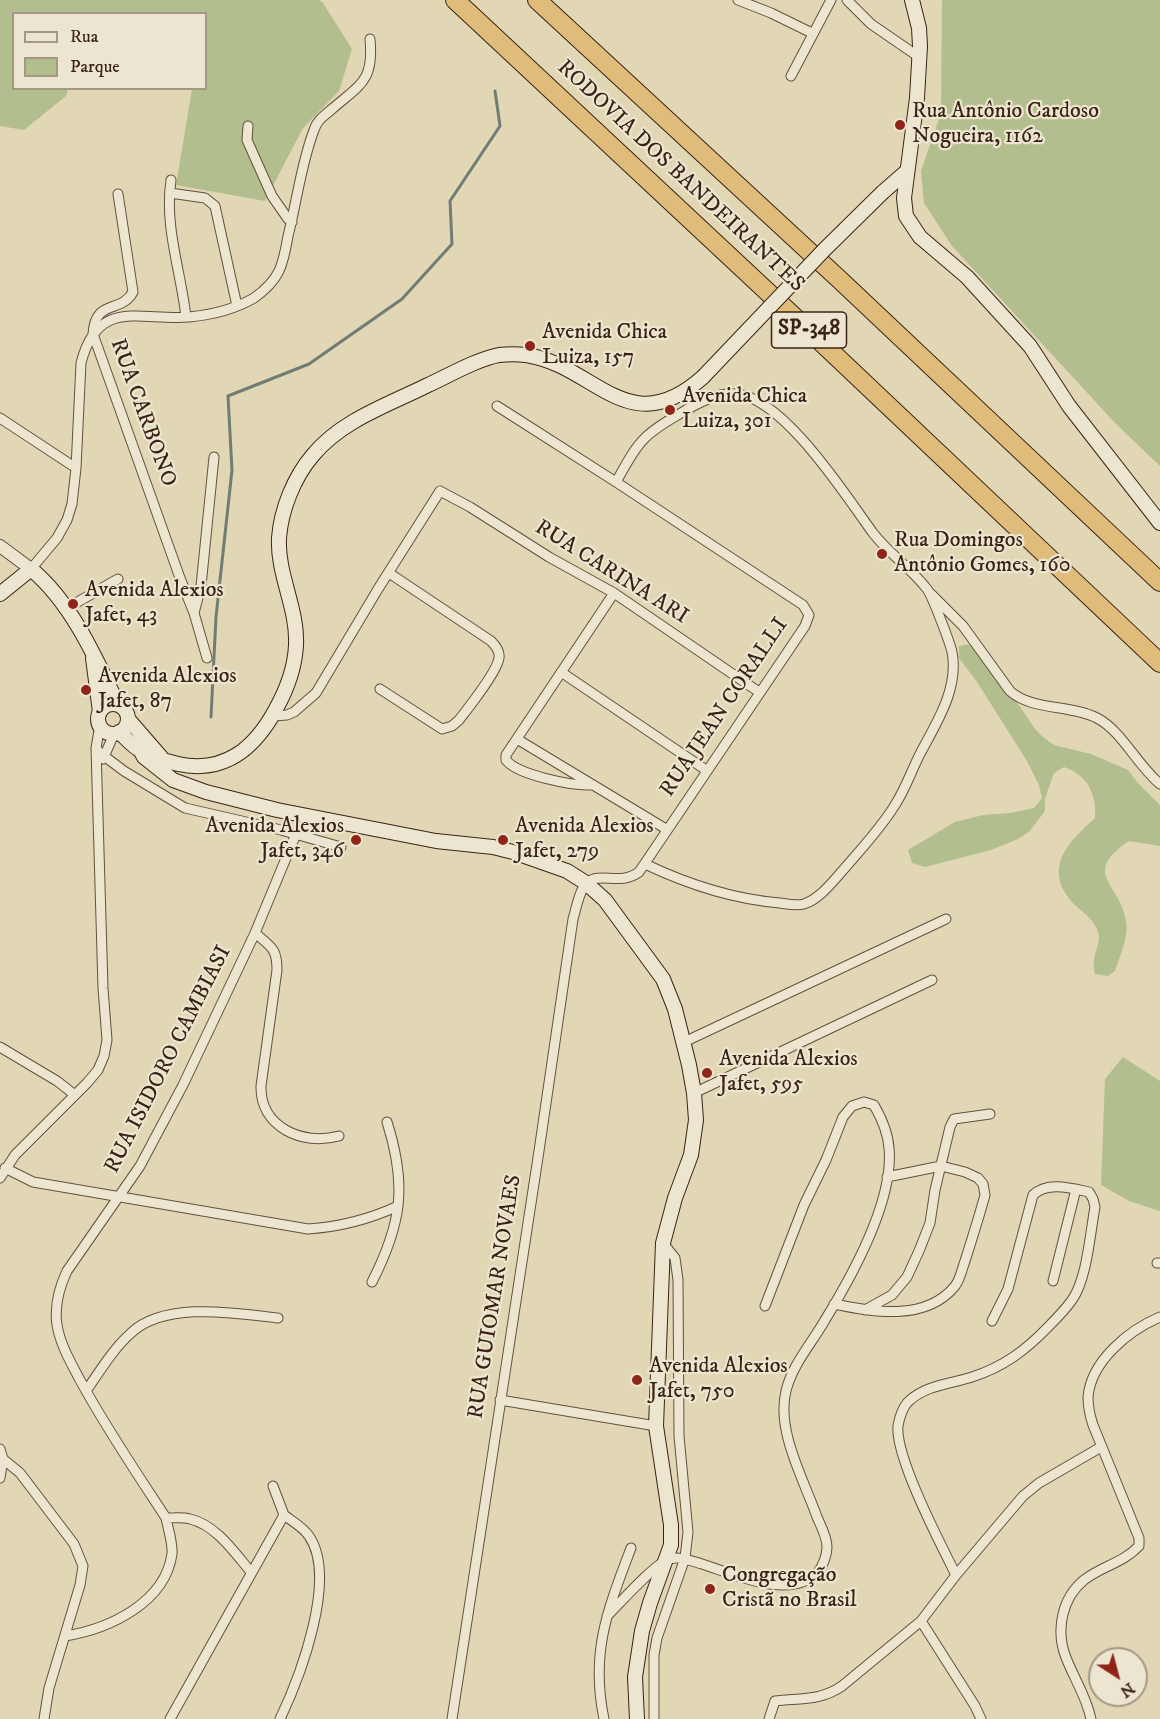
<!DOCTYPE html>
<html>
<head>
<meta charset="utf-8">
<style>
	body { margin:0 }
	#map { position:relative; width:1160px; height:1719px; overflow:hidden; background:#e1d7b5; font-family:"IM FELL DW Pica",serif }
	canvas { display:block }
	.legend { position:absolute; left:12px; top:12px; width:195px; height:78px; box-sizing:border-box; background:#ece5cf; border:2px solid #a59785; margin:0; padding:8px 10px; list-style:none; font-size:18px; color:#3a2316 }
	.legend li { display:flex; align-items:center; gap:12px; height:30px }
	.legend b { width:30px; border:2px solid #a59785 }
	.north { position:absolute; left:1088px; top:1647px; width:60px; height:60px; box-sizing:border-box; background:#ece5cf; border:2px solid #a59785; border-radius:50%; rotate:144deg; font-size:16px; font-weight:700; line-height:24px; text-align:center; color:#3a2316 }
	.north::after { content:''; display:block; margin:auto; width:21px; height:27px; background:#8f2418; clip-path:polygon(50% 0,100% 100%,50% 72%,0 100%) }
</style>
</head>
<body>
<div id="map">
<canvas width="1160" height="1719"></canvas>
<ul class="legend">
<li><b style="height:8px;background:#ece5cf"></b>Rua</li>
<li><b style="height:16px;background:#b2be8e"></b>Parque</li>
</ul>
<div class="north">N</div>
</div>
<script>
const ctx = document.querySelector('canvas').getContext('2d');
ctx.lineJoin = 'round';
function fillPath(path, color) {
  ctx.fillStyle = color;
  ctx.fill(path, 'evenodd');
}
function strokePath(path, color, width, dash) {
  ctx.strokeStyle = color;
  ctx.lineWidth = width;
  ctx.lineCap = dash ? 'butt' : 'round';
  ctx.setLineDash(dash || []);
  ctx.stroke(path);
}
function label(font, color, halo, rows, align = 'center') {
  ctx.font = font + ' "IM FELL DW Pica",serif';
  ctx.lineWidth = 4.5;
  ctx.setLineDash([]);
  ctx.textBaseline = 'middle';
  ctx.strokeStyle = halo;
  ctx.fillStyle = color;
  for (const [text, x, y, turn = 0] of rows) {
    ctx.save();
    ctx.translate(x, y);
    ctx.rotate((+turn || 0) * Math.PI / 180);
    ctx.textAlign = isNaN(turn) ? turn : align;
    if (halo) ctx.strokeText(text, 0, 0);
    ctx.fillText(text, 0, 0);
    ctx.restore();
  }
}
fillPath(new Path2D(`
	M0,0H319L323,3L352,49L339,91L303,128L265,201L176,185L192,89L206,88V14H14V88L68,89L66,96L24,130L0,126Z
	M942,0H1160V466L1116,424L952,246L924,203L921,171L941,113Z
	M971,644L1004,683L1035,729L1043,737L1054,745L1091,754L1128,770L1137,782L1160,805V846L1129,841C1080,874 1121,884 1126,921C1129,937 1120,956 1115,971L1108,976L1095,974C1094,969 1093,964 1094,960C1095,951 1101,941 1098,932C1094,919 1083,913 1074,904C1042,870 1066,844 1095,818C1097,794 1087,775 1064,767L1054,773L1045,799V811L1029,832L1018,839L991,850L925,867L912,863L908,850L955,822L983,815L1010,813L1034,808L1042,798L1039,785L1027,761L977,682L959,658V646Z
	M1123,1057L1160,1081V1211L1129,1201L1101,1185L1105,1079Z`), '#b2be8e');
strokePath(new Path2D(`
	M211,717L216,617L232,470L228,396L309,364L402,299L452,244L450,201L500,126L495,91`), '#717c75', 3);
const minor = new Path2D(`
	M738,0L771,13L812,33
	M847,0L871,24L919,57
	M791,76L831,0
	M248,126L247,140L272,196L288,219L292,222
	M171,180C164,226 181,272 186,317
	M170,193L205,198L215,206L237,306
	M118,194L133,292C121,314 95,298 93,334L180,578L194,613L207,658
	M0,418L76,468
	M616,482C625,467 633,449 646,437C657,426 673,418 686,410C701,402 718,392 736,394C783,397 846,496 873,533C889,554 911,568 927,589C932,595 950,643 952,652C959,688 937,722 921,752C912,769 906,788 895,805C881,828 862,848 844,869C833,881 820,899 804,904C796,906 787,904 780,903C732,899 687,884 645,864
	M31,569L57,538L67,520L72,504L76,468L81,363C98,297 140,321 189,317C210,315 235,309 254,298C264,291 273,283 279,271C284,260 286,248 288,236C297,201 301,164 314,130C317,120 324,116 332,109C361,84 374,81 370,39
	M931,594L963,626L1010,691C1032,711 1070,704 1097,718C1122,731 1137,765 1160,784
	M67,608L118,579
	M194,613L201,586L214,457
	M561,672L706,770
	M380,689L442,729L452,726L459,720C469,707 497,672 499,658C500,652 496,646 491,641L389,573
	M273,716L287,715L294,712L316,693L378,589L440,491L470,507L549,557L614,593L759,692
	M517,739L666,829
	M96,748L100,753L124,771L185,808L281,830L341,847
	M103,759L114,734
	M591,785C573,786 517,775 506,760V755L614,593
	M255,933C271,947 277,948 277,970L261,1086C260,1127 302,1146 339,1136
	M682,1043L946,919
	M0,1047L57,1081L75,1095
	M694,1093L932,980
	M5,1168L33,1182L308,1229C338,1227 370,1219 398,1206
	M0,1178L15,1155L87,1083L98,1070L104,1056L107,1040L103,988L96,748L100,725
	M1157,1263H1160
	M1053,1281L1076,1189
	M372,1282C402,1223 407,1185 387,1122
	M834,1304C872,1312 926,1322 955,1286C960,1280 962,1269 965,1261C972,1239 979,1217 985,1195L983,1184L978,1178L965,1172L941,1166L887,1177
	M865,1310L892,1295L907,1277L919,1251L930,1223L935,1190L950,1127L954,1119L990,1114
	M86,1391C100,1371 113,1349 131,1333C165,1301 235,1313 278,1318
	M500,1400L656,1426
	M0,1449L3,1459L0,1478
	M3,1459L20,1473L74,1544L83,1566L80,1585L49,1688L44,1719
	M273,1486L284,1515
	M251,1572C234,1552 216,1525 190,1519C183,1517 174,1518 166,1518C136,1472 106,1428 80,1380C71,1363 60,1344 57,1325C54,1305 59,1288 67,1271L140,1166L183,1085L255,933L296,834
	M956,1575C941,1545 895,1457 898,1426C899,1419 903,1406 909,1401C926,1385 951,1384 972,1377C1003,1367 1025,1351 1048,1327C1056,1319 1065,1310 1072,1300C1087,1279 1090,1234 1095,1207L1093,1199L1089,1192C1071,1188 1047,1181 1033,1195L1008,1289L992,1321
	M607,1616C620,1603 653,1566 667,1560C678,1555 691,1561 702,1564C734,1574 790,1601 818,1572C823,1566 827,1555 827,1547C827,1537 821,1526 817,1517C804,1480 776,1431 786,1391C792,1365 812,1343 825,1320C852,1276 894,1200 889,1148C888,1132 882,1119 874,1105L864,1102L852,1106L843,1117L826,1160L804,1205L765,1306
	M921,1621L975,1706L981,1719
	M65,1636C109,1629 165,1603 172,1554C173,1543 168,1529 166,1518
	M170,1719L284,1515
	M280,1719C300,1677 338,1578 309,1536C303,1527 292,1521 284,1515
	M452,1719L539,1151L573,919C576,909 578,897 583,888C596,867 617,888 639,872L805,626L809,615L803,605L616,482L497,406
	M604,1719C590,1652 608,1609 631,1548
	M654,1719V1655L657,1638L685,1558L688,1532L679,1436L678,1280L675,1258L663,1243
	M769,1719L775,1701C799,1698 821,1701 842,1686L921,1621L956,1575L1023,1496L1039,1483L1101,1447
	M1091,1719C1086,1695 1073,1677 1065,1655C1056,1629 1062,1598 1084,1580C1102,1566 1123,1563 1139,1546V1538L1093,1425C1090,1416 1088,1407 1088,1397C1091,1361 1129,1330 1160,1317`);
const tertiary = new Path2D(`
	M0,546L31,569`);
const secondary = new Path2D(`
	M912,0L919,28L920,46L917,98L904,198L906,216L920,237L967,277L1030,346L1069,406L1160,523
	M883,192L907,171
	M0,594L31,569C71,602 96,658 118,705
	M93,658L100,712
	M98 719a15 15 0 1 1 30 0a15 15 0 1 1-30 0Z
	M128,719L161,757
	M119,732C126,738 132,746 140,750C151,757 165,761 178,764C225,774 255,748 276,709C287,689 295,669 296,645C298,609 277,574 279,538C281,510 294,477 313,455C342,420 388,405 428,385C450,375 475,360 499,355C507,354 518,354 526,355C595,365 628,444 703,377
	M140,750L144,757L173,780L206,792L277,810L436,841L493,847L513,852L567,871L586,883L605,900L663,979L675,1009L689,1065L694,1093L696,1120L691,1155L675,1198L663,1243L656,1426L671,1525V1545L650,1603L642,1631L635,1677L637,1719`);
const motorway = new Path2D(`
	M455,0L803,325L1160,663
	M537,0L840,280L1160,582`);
strokePath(minor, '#64503e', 11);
strokePath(tertiary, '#64503e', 14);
strokePath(secondary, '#3a2316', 16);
strokePath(motorway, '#3a2316', 20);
strokePath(minor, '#ece5cf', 9);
strokePath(tertiary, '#ece5cf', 12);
strokePath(secondary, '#ece5cf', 14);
strokePath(motorway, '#e0bc7a', 18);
const secondaryBridge = new Path2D(`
	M703,377L825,249L883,192`);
strokePath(secondaryBridge, '#3a2316', 16, []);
strokePath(secondaryBridge, '#ece5cf', 14);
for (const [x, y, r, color] of [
	[900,125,6,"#8f2418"],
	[530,346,6,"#8f2418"],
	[670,410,6,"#8f2418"],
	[882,554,6,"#8f2418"],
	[73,604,6,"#8f2418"],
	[86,690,6,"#8f2418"],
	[356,840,6,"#8f2418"],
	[503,840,6,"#8f2418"],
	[707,1073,6,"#8f2418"],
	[637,1380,6,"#8f2418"],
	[710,1589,6,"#8f2418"]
]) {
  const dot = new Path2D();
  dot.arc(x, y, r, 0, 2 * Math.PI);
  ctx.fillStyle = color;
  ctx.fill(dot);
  strokePath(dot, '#ece5cf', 2);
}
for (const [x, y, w] of [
	[809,330,75]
]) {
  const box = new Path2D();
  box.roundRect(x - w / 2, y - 18, w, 36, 4.5);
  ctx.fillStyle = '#ece5cf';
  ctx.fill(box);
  strokePath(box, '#3a2316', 1.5);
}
label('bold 21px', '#3a2316', null, [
	["SP-348",809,330]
]);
label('22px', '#3a2316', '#ece5cf', [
	["Rua Antônio Cardoso",912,112],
	["Nogueira, 1162",912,137],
	["Avenida Chica",542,333],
	["Luiza, 157",542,358],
	["Avenida Chica",682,397],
	["Luiza, 301",682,422],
	["Rua Domingos",894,541],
	["Antônio Gomes, 160",894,566],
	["Avenida Alexios",85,591],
	["Jafet, 43",85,616],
	["Avenida Alexios",98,677],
	["Jafet, 87",98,702],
	["Avenida Alexios",344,827,"right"],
	["Jafet, 346",344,852,"right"],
	["Avenida Alexios",515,827],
	["Jafet, 279",515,852],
	["Avenida Alexios",719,1060],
	["Jafet, 595",719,1085],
	["Avenida Alexios",649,1367],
	["Jafet, 750",649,1392],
	["Congregação",722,1576],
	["Cristã no Brasil",722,1601]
], 'left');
label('22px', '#3a2316', '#ece5cf', [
	["RODOVIA DOS BANDEIRANTES",680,177,43],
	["RUA CARBONO",142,413,70],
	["RUA CARINA ARI",611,573,32],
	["RUA JEAN CORALLI",725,708,-56],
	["RUA ISIDORO CAMBIASI",169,1060,-63],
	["RUA GUIOMAR NOVAES",496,1297,-81]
]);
</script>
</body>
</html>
